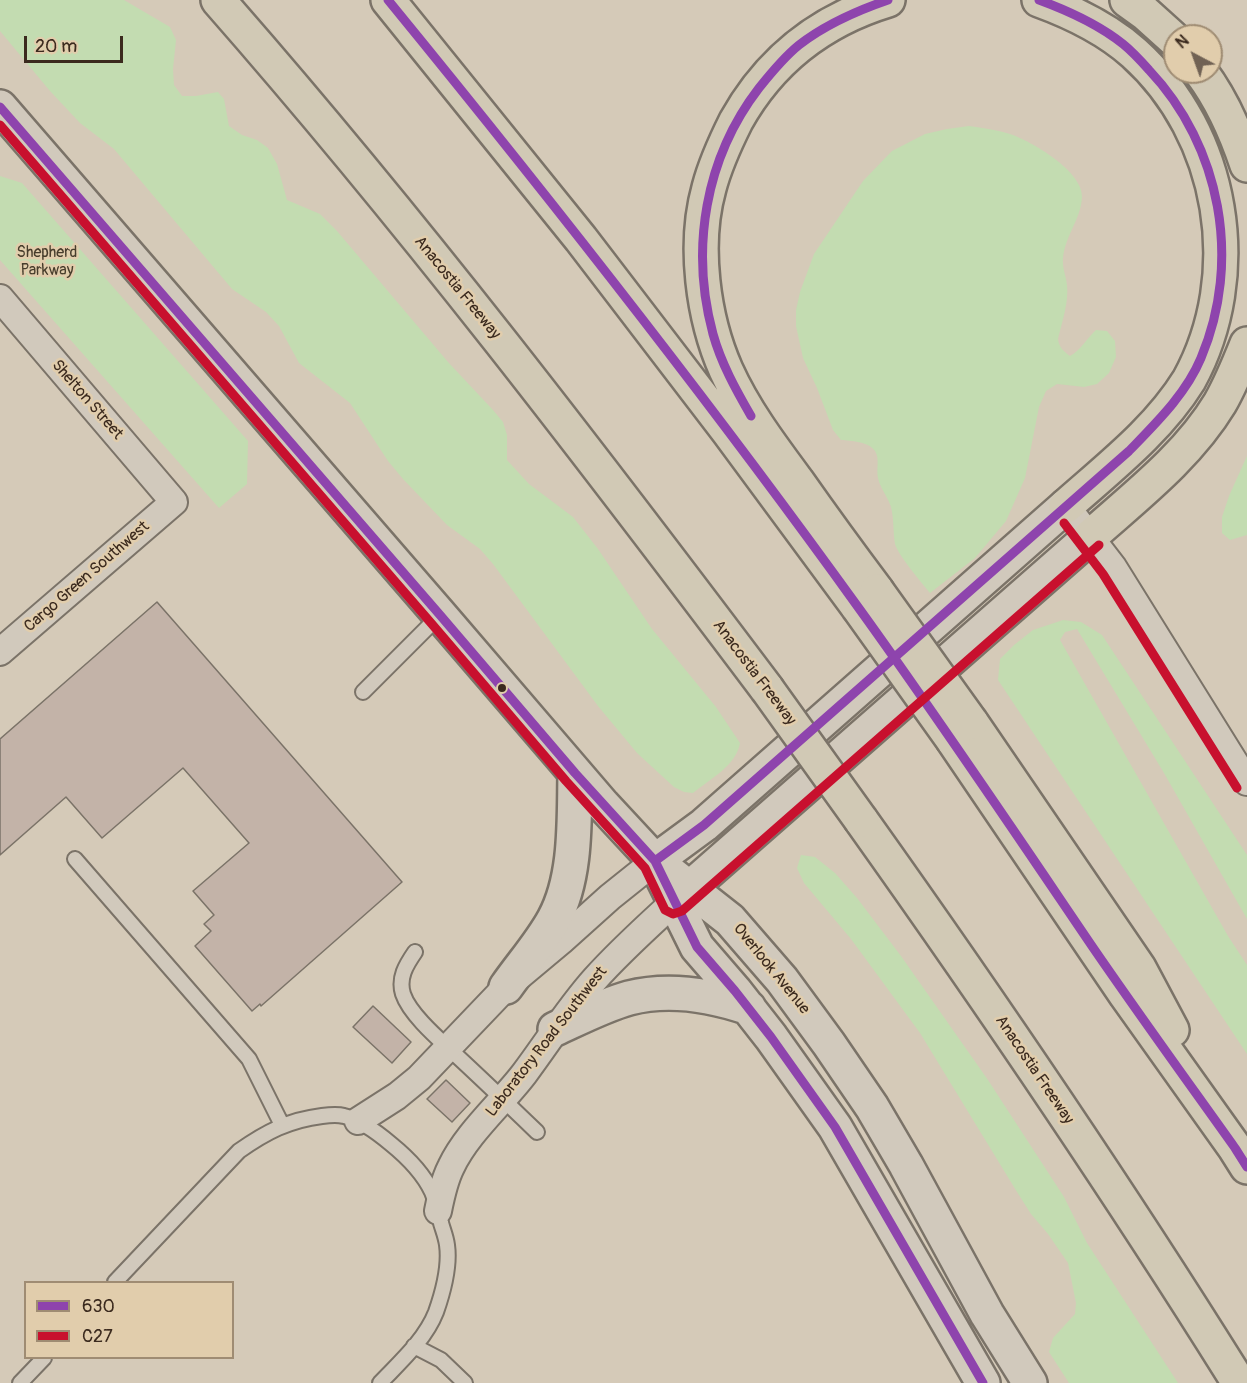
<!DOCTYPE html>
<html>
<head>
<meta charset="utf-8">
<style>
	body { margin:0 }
	#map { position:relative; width:1247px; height:1383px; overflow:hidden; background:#d5cab8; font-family:Pangolin,sans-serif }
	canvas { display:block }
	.legend { position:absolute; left:24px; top:1281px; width:210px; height:78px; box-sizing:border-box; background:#e1cdac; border:2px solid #9f8c73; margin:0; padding:8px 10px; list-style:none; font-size:18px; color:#3b2a1e }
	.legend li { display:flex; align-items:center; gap:12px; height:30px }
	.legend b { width:30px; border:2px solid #9f8c73 }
	.north { position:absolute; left:1163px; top:24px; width:60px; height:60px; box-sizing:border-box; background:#e1cdac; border:2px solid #9f8c73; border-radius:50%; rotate:319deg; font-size:16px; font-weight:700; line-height:24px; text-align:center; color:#3b2a1e }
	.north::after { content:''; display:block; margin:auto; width:21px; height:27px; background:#716254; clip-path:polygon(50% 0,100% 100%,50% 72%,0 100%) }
	.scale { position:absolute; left:24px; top:36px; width:99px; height:27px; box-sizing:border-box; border:3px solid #3b2a1e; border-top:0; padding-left:8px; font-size:18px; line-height:21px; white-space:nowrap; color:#3b2a1e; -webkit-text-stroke:4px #e1cdac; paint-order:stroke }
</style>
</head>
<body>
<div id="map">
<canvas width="1247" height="1383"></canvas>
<ul class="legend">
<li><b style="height:8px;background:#8e44ad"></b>630</li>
<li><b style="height:8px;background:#c8102e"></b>C27</li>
</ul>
<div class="north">N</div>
<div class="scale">20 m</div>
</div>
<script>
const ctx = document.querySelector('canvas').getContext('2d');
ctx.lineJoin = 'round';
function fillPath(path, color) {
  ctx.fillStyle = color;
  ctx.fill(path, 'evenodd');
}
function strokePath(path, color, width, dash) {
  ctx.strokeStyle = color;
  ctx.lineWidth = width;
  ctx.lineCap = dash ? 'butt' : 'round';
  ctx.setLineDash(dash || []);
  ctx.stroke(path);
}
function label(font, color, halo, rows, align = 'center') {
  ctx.font = font + ' Pangolin,sans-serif';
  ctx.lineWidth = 5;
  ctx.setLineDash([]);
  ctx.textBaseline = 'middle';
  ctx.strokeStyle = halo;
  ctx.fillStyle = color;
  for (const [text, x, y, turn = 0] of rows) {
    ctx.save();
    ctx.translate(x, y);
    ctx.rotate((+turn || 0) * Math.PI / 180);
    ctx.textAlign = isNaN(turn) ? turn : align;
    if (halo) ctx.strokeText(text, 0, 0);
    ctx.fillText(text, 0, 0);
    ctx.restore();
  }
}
fillPath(new Path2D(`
	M0,0H124L170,27L176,40L173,69L174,85L182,96H196L218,92L224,99L229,126L242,135L257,140L268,148L277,164L287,200L320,214L337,231L448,362L493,410L503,422L507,435V460L529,484L573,517L598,549L652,629L716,707L740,743C736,766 710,779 693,793L684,792L674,787L637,753L598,706L493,564L480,549L447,525L403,479L388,461L350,403L299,363L279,326L266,312L232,289L114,149L80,123L50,91L0,31Z
	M969,126C983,128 997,130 1010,134C1031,141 1083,171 1082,197C1081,219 1065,236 1063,258C1062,267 1066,276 1067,285C1069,302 1062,322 1058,339C1059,347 1063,351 1070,356C1080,351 1087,338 1096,330L1107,331L1115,341L1116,357L1109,373L1097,384L1084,387L1057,384L1046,391L1039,407L1025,478L1006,521L975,558L930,593C922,583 898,555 895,544C893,532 894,519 891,507C888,497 880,488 878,478C876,469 880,459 875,451C868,441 851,441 841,440L833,430L817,388L803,358L796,326V310L800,292L814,254L863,181L892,151L925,134L947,129Z
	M0,176L22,183L248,441L247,484L219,508L0,260Z
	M1247,456V535L1230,540L1222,533V517L1229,496Z
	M1063,620L1081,622L1102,635L1247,855V919L1164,773L1077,629L1065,632L1060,640L1228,936L1247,965V1054L998,680L1000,659L1014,645L1033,630Z
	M801,855L815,857L835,873L857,898L901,956L988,1080L1064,1197L1087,1243L1178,1383H1069L1049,1352L1053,1338L1075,1314L1076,1303L1068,1263L1048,1234L1031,1214L1017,1192L920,1033L851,939L804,883L797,868Z`), '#c3dcb1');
const building = new Path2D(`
	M157,602L402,882L261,1006L260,1004L252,1011L195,946L211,931L204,924L214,915L193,891L249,843L183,768L102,838L66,797L0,855V739Z
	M373,1006L411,1042L392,1063L353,1027Z
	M446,1080L470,1103L452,1122L427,1099Z`);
fillPath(building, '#c3b3a8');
strokePath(building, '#7b7368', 1.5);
const service = new Path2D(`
	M363,692L440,615
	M75,859L249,1059L282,1125
	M415,952C406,965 398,978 403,994C410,1015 441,1041 457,1056C484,1081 510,1106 537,1132
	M115,1282L239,1151C266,1132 289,1120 322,1116C329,1115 337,1114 344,1116C361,1120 378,1133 391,1144C407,1157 423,1173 432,1192C436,1202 439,1213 441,1223C443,1230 446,1237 447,1245C450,1266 443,1292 436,1312C425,1340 400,1362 380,1383
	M414,1346L441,1360L465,1383
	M20,1383L44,1358`);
const minor = new Path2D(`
	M0,298L174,502L0,652
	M1066,506L1113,567L1247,782
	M358,1121L397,1096L419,1078L506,987L561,941L610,897L655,861
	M438,1211C441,1196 444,1181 451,1167C467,1133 501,1104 524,1074C548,1042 569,1008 595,979C620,951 647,927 674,902`);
const tertiary = new Path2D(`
	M0,107L440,615L603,805L655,861L730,920L782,980L829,1044L872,1107L906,1165L987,1314L1030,1383
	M655,861L704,825L1066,506
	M657,866L697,947L735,991L771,1037L835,1127L983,1383
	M675,901L1091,536
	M506,987C522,964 541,943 554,919C577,877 574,819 575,773
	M555,1029C579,1018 604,1005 629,998C668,988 711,995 749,1008`);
const motorway = new Path2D(`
	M218,0C412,221 590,454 767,689
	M388,0L581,239L728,431L858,607
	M1039,0C1072,12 1107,29 1134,53C1224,134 1247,274 1189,380C1158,430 1110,467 1066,506
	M1127,0L1145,13L1175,40
	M1201,72C1222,100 1236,132 1247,165
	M1091,536C1136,496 1188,456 1220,403C1231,384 1239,364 1247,344
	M877,591C850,555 823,518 797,481C771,446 744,410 726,370C703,318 693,245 709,188C715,165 725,143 736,121C770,60 822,20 888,0
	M971,722L1139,968L1172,1030
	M953,740L1126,995L1235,1148L1247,1167
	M861,820C992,1004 1119,1191 1239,1383`);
strokePath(service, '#7b7368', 18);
strokePath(minor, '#7b7368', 30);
strokePath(tertiary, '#7b7368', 38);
strokePath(motorway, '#7b7368', 38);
strokePath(service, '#d1c9bc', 14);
strokePath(minor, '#d1c9bc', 26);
strokePath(tertiary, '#d1c9bc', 33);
strokePath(motorway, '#d1c9b5', 33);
const motorwayBridge = new Path2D(`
	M877,591L971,722
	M858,607L953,740
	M767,689L861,820`);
strokePath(motorwayBridge, '#7b7368', 38, []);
strokePath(motorwayBridge, '#d1c9b5', 33);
strokePath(new Path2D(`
	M388,0C550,198 708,399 858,607C939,719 1016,834 1094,949C1140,1016 1188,1082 1235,1148L1247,1167
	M0,107L440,615L575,773L655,861L697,947L735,991L771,1037L835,1127L983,1383
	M751,416C736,390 721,363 713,334C690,249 705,158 759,88C771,73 784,57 799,45C826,24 856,11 888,0
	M655,861L704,825L1129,451C1156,423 1186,394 1201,358C1242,261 1221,146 1149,70C1141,61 1133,52 1123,44C1098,24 1069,11 1039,0`), '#8e44ad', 9);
strokePath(new Path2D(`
	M0,125L431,623L566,781L645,868L665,910L673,914L682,911L1099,545
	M1064,523L1103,574L1237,788`), '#c8102e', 9);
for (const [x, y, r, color] of [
	[502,688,5,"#3b2a1e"]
]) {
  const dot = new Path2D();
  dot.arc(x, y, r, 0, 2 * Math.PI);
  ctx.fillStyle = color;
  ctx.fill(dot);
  strokePath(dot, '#e1cdac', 2);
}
label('16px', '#473d2c', '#e1cdac', [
	["Shepherd",47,253],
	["Parkway",47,271]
]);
label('16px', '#3b2a1e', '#e1cdac', [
	["Anacostia Freeway",457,288,51],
	["Shelton Street",87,400,49],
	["Cargo Green Southwest",87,577,-41],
	["Anacostia Freeway",754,673,53],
	["Overlook Avenue",771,969,51],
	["Laboratory Road Southwest",547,1042,-52],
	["Anacostia Freeway",1034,1070,56]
]);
</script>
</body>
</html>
